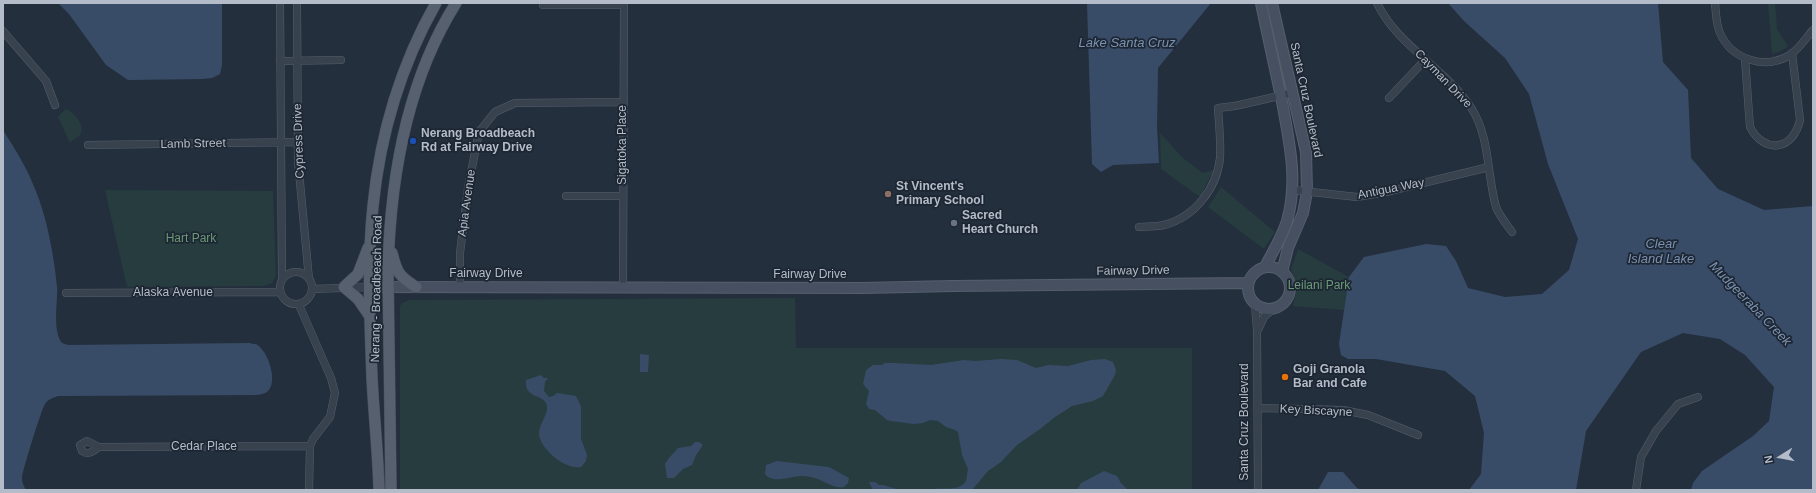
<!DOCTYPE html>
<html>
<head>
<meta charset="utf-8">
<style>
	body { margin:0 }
	#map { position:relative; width:1816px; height:493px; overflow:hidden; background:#242f3e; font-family:Helvetica,sans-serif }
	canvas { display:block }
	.frame { position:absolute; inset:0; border:4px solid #b4bcc9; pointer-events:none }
	.north { position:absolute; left:1760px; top:437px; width:40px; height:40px; -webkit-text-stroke:3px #1d2633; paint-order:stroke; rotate:259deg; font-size:11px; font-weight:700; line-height:16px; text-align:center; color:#b4bcc9 }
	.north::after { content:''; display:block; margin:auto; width:14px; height:18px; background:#b4bcc9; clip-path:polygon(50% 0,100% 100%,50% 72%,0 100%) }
</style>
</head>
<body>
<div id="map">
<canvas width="1816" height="493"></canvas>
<div class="frame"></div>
<div class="north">N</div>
</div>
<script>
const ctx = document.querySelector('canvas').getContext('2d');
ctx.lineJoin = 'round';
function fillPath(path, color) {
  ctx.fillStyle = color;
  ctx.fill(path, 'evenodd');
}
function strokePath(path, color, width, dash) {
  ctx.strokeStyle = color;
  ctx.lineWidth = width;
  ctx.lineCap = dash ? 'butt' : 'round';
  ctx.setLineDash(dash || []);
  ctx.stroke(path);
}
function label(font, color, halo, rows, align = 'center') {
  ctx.font = font + ' Helvetica,sans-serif';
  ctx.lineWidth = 3.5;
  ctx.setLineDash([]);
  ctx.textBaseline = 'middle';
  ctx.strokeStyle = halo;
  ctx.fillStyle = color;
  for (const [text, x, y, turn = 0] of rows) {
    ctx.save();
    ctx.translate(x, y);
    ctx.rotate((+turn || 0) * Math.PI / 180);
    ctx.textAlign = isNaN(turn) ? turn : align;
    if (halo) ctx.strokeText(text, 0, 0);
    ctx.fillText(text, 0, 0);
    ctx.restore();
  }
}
fillPath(new Path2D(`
	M1768,3H1775L1777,29L1788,46L1781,51L1772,54Z
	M66,109C74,112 86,126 80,135C77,138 72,140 70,143L58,117Z
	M1160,133L1183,158L1203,173L1214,170L1200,197L1161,169Z
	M1221,187L1275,232L1264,249L1208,207Z
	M105,190L273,191L276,276L272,283L264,286L127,287Z
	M1298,249L1349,277L1344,310L1293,306L1297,288L1291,269Z
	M795,298L796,348H1192V490H400V306L402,303L409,300Z`), '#263c3f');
fillPath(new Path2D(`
	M58,3H222V65L220,74L212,78L202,79L128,80L106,65L69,14Z
	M1087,3H1211L1158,68L1157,127L1159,163L1113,165L1101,172L1092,164Z
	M1448,3H1658L1663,62L1688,90L1691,158L1718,189L1764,210L1813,206V490H1691L1693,483L1702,471L1753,436L1769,421L1774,387L1745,355L1720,339L1683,333L1641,352L1586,431L1576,490H1469L1481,474L1484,433L1475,396L1445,371L1376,359H1348L1341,355L1339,344L1349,277L1364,257L1426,244L1446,246L1456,261L1468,288L1505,297L1542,294L1569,270L1578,239L1548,164L1529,94L1505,58L1464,21Z
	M3,130C15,149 27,168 35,189C47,217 54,256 57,287C58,302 52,330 62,343L68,345L250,343C252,344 254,344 256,344C268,350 279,383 267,392C264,394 259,395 255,395L58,396C53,398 48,399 45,404C42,408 22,472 22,478C22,482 24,487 26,490H3Z
	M640,354L649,355L648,372H640Z
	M1001,359L1017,360L1036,368L1048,365L1068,366L1091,360L1105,359L1113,362L1116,370L1115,375L1103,396L1093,401L1072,406L1055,417L1040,429L1017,445L1001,462L988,471L972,490H929C941,486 958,493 966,481L968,469L962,455L958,432L955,430L946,427L938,421L930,420L923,423L914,424L891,421L887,420L875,410L869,409L866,404L869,391L863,384L866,370L873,365H882L885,363H894L931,365L964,360L975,361Z
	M541,375L544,378H548L545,382L544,391L549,397L553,396L557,393L576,396L581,406V439L587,455L586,461L581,467C565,470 539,448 539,433C539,424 548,415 547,406C545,393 524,400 526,380Z
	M695,442H699L703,445L696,455L692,465L683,469L674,478H667L665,464L669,458L678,448L691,446Z
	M777,461L829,467L849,478L848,483L844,487C833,490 820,476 803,476C792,475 773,485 765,474L766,465Z
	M1104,471L1117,476L1121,483L1128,490H1077L1081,483Z
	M1328,472H1343L1357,488L1362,490H1318Z
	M869,482H875L879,485H883L900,490H873Z`), '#394c67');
const street = new Path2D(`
	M280,3L282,279
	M297,3L298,161L309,279
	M1377,3C1398,47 1447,69 1472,109C1490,138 1487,175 1496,207C1499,215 1507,225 1512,232
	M1715,3C1716,13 1716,24 1720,33C1732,60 1765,70 1790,55C1799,49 1806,38 1813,30
	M543,5H624
	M3,31L46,81L55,105
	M1745,59L1750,127C1764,154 1793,151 1800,120L1792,53
	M280,61L341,60
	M1389,98L1425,60
	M88,145L298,142
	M1293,190L1357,197L1386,192L1489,167
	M566,196H623
	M1139,227C1147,226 1156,227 1164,225C1195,217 1217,188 1220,158C1221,141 1219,124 1218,108L1235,106L1292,93
	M280 288a16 16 0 1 1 32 0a16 16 0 1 1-32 0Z
	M623,287L624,3
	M460,288V253L468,188L479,132L495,112L515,103L624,102
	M312,289L371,287
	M66,293L280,292
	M1255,304L1257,330L1258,490
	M299,305L331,378L335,393L330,417L313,439L310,446L309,490
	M1258,330L1264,317L1274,308
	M1258,408L1343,410L1368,415L1418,435
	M99,447C93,451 88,456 82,451L80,445L87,441L99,447L310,446
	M1636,490L1641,457L1656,431L1678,404L1698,397`);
const secondary = new Path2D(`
	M1261,3C1268,38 1276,72 1283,107C1290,146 1298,182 1287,221C1282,237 1272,253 1265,267
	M1272,3L1306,152L1307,192L1303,213L1288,248L1282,272
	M1248 288a21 21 0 1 1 42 0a21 21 0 1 1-42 0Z
	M371,287L863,288L953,286L1248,283`);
const primary = new Path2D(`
	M368,248L358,274L344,287L358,299L371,318
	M392,253C397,273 399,276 416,287
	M379,490C378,453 374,416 372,378C370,322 367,263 373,206C380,136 401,65 436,3
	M391,490L388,271C390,180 407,81 456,3`);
strokePath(street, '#565f6c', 8);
strokePath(secondary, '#565f6c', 12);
strokePath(primary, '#414a57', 12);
strokePath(street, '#38414e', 7);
strokePath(secondary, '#465061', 10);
strokePath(primary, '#56606e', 11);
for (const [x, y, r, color] of [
	[413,141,4,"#1a4fb4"],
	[888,194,4,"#8d6e63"],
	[954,223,4,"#6b7280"],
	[1285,377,4,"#e8710a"]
]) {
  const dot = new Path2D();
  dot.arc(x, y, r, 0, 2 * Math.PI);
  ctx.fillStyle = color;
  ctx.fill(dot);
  strokePath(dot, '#1d2633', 1.5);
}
label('12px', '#b4bcc9', '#1d2633', [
	["Cayman Drive",1443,79,46],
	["Santa Cruz Boulevard",1306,100,78],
	["Cypress Drive",299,141,-92],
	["Lamb Street",193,144,-1],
	["Sigatoka Place",623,145,-90],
	["Antigua Way",1391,189,-11],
	["Apia Avenue",467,203,-82],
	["Fairway Drive",1133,271,-1],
	["Fairway Drive",486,274],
	["Fairway Drive",810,275],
	["Nerang - Broadbeach Road",377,289,-89],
	["Alaska Avenue",173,293],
	["Key Biscayne",1316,411,3],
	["Santa Cruz Boulevard",1245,422,-90],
	["Cedar Place",204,447]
]);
label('bold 12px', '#b4bcc9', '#1d2633', [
	["Nerang Broadbeach",421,134],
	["Rd at Fairway Drive",421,148],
	["St Vincent's",896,187],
	["Primary School",896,201],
	["Sacred",962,216],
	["Heart Church",962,230],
	["Goji Granola",1293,370],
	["Bar and Cafe",1293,384]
], 'left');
label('12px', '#6b9a76', '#1d2633', [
	["Hart Park",191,239],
	["Leilani Park",1319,286]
]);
label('italic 13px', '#7c92b1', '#1d2633', [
	["Lake Santa Cruz",1127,43],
	["Clear",1661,244],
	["Island Lake",1661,259],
	["Mudgeeraba Creek",1750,304,46]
]);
</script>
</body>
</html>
